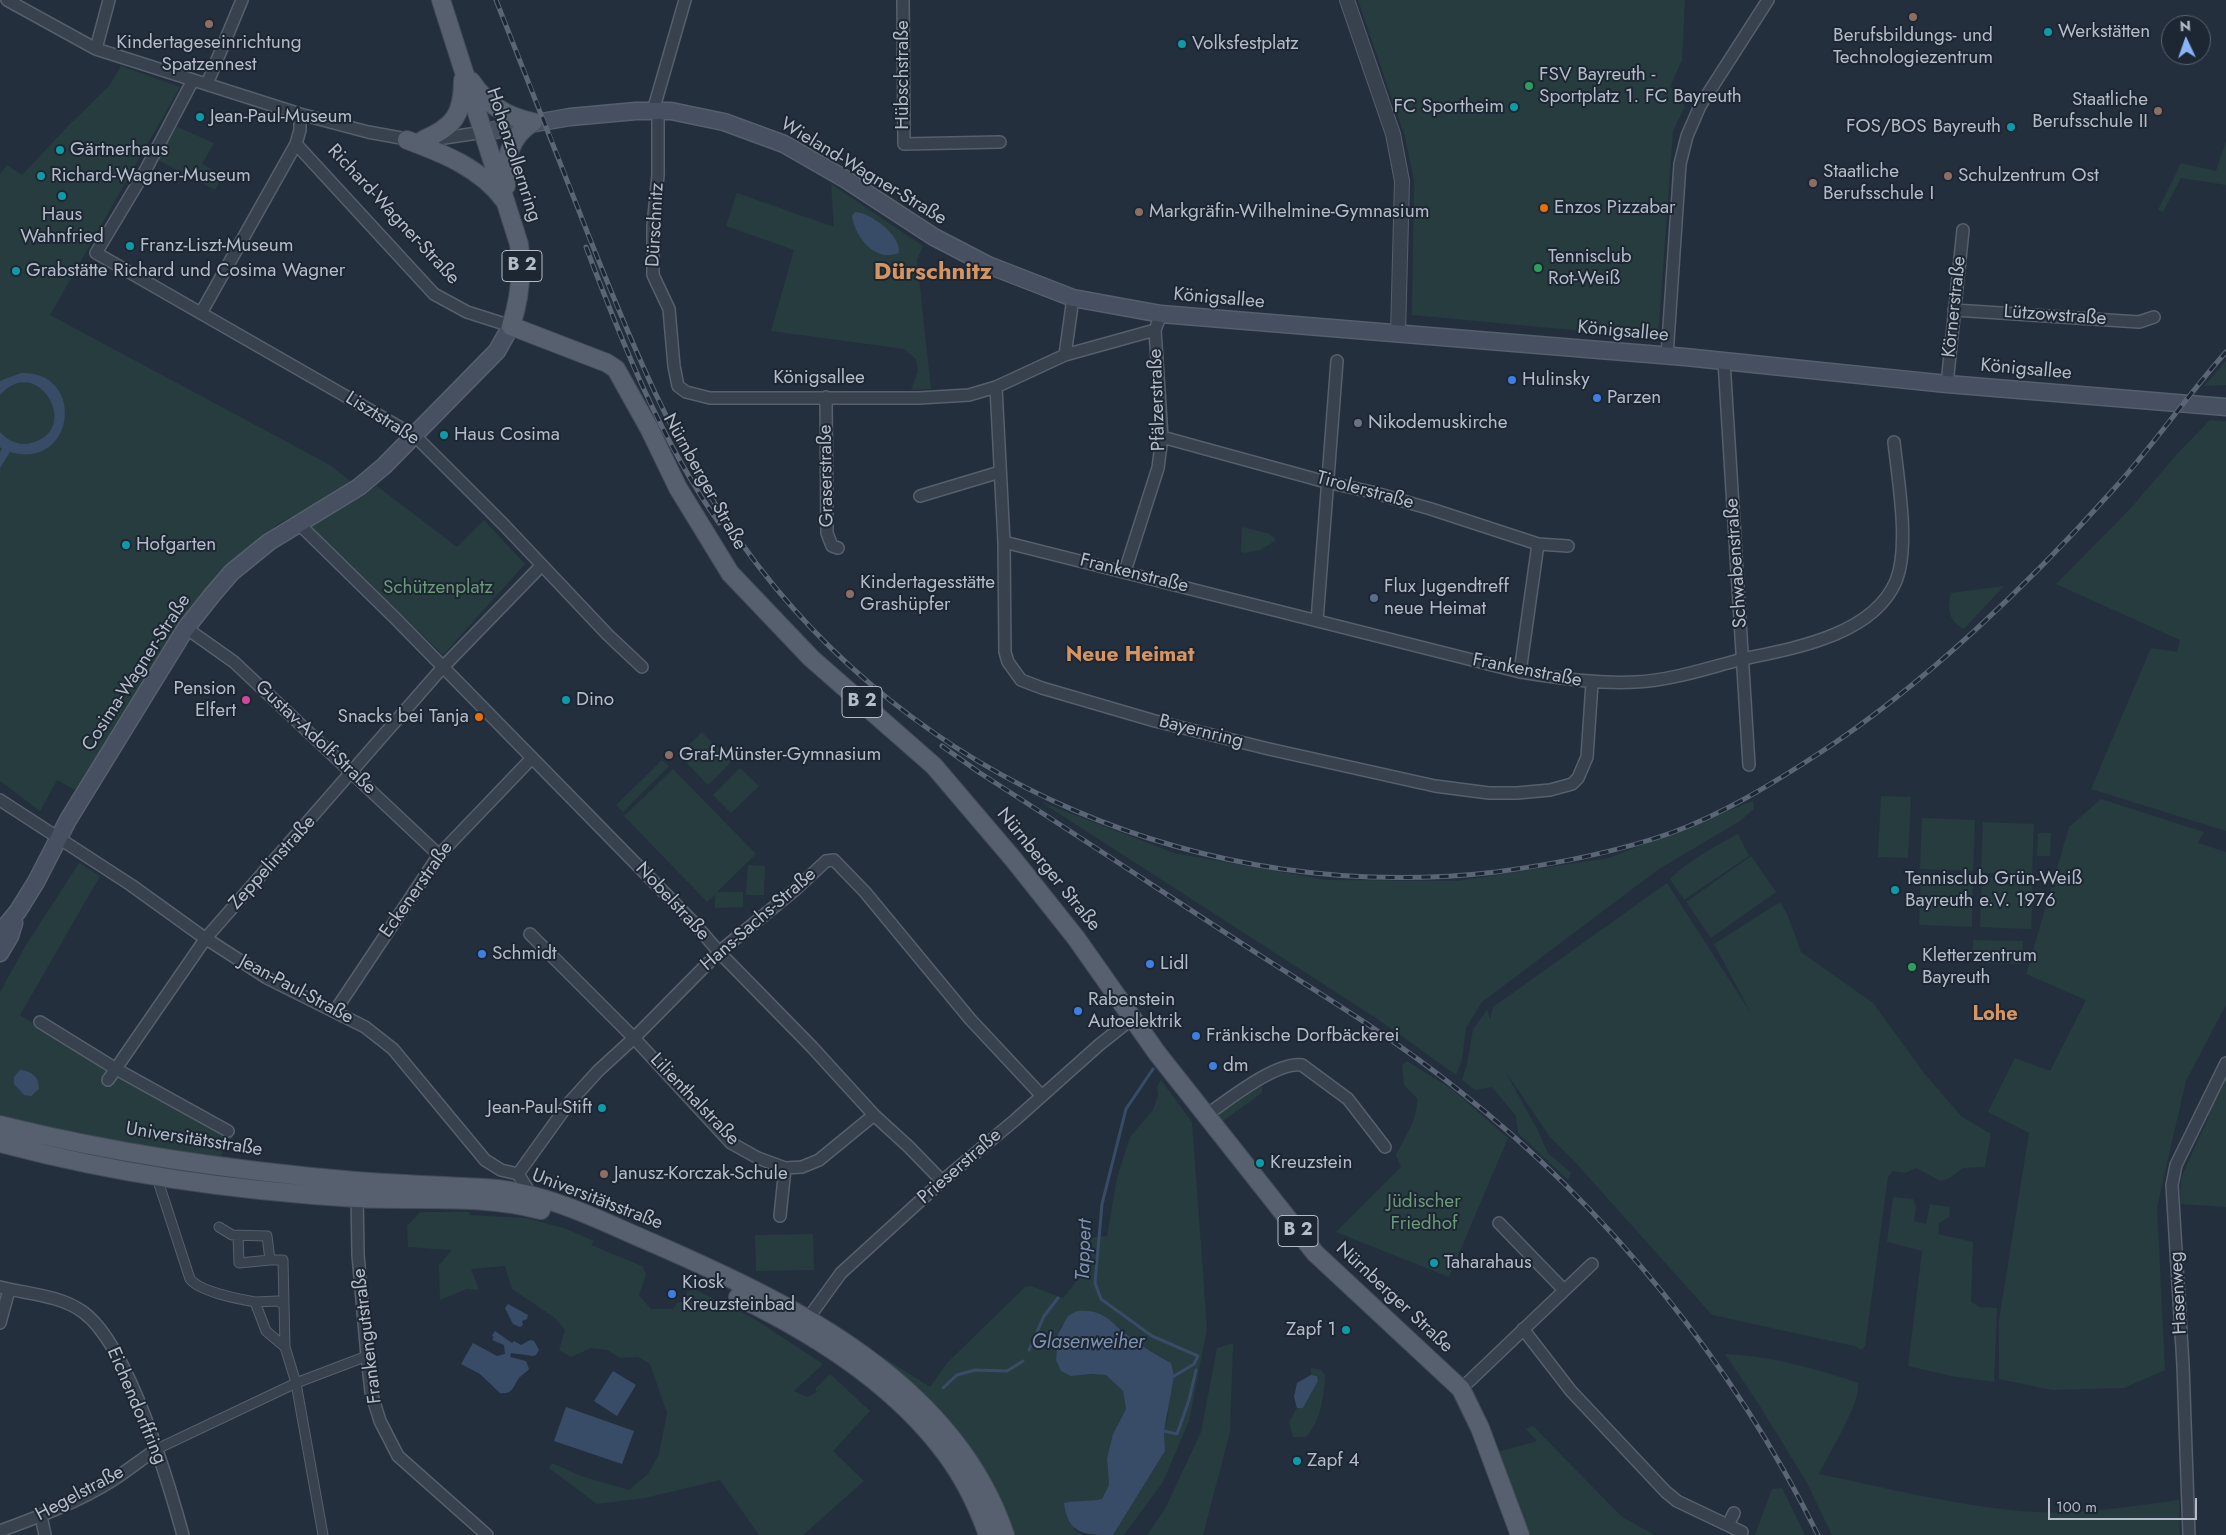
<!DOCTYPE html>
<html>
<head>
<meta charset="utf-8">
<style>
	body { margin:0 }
	#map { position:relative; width:2226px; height:1535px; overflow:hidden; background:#242f3e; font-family:Jost,sans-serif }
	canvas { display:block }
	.north { position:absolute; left:2161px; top:15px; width:50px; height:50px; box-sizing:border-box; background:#1d2633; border:1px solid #59626f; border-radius:50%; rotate:357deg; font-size:14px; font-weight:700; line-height:20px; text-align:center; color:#b4bcc9 }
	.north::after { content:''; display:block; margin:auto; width:18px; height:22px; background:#8ab4f8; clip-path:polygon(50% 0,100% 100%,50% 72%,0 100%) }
	.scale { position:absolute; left:2048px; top:1498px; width:149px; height:22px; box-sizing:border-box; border:2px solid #b4bcc9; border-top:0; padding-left:6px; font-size:15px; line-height:18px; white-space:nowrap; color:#b4bcc9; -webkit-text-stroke:4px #1d2633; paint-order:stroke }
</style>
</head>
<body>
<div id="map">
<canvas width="2226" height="1535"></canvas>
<div class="north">N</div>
<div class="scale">100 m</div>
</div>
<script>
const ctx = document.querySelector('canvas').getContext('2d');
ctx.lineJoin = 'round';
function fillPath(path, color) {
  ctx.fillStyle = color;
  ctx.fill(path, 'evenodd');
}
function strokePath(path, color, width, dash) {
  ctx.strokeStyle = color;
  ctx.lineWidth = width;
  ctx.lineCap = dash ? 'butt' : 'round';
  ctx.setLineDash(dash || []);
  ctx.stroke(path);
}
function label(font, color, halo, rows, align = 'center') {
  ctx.font = font + ' Jost,sans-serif';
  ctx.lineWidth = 4;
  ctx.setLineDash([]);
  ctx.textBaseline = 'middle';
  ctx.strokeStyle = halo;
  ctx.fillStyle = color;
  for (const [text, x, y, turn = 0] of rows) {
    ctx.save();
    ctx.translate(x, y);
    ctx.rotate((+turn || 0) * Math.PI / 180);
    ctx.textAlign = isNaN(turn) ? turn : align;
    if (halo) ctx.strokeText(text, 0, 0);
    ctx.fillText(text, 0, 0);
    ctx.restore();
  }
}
fillPath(new Path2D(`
	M1358,0H1685L1682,60L1670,87L1685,106L1673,131L1658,338L1412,315L1414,181L1405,137Z
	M121,66L180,87L50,315L330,465L353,483L278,524L227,567L187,612L75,790L57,780L40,811L0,781V174L7,165L22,175L69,125L109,86Z
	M173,125L214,143L202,164L223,176L215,190L156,159Z
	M2226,141V185L2181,178L2163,212L2158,210L2181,163L2216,171Z
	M831,184L923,246L917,260L931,389L911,390L918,371L916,359L904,349L771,331L794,250L726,226L737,193L834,227Z
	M2226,361V385L2204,386Z
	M2210,420L2226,421V831L2091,789L2151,648L2177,652L2180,640L2056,584L2130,509L2177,454Z
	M377,486L457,547L484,520L525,564L443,655L308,525Z
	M1242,527L1270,534L1275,538V541L1260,550L1244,553L1241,551Z
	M2004,586L1964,629C1948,619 1947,611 1951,593Z
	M702,732L731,762L708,785L679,755Z
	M662,760L669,766L623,812L616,805Z
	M740,768L759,786L731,813L713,795Z
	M673,769L756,854L717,892H743V907L715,908V895L707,902L624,816Z
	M1881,796L1911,797L1908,858L1878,857Z
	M2101,799L2204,832L2198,843L2226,852V1005L2186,1081L2157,1207L2165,1370L2124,1388L2052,1390L1999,1379V1320L2029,1133L1988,1112L2015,1058L2050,1071L2086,1000L2026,974L2069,827Z
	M1753,801L1754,809L1740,821L1659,869L1482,1002L1466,1028L1462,1060L1456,1075L1379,1020L1041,802L1174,853L1326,880L1457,881L1609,858Z
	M1922,818L1975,820L1973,871L1920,869Z
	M1983,822L2034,824L2032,874L1981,873Z
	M2038,833H2051L2050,856H2037Z
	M1738,834L1749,856L1684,900L1670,879C1691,859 1713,847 1738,834Z
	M1751,856L1776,892L1711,938L1686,902Z
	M79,863L100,876L20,1015L108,1072L233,1138L219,1158C146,1148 72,1134 0,1115V992L26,945Z
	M748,865L765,866L764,895H746Z
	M1921,874L1973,876L1972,927L1919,925Z
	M1982,877L2033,879L2031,929L1980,927Z
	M1667,883L1752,1015L1714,944L1780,902L1788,916L1801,952L1873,1003L1924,1073L1961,1116L1991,1134L1985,1167L1963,1168L1950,1178L1940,1181L1916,1168L1905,1173L1893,1171L1888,1177L1865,1346L1861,1350L1854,1346L1712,1315L1575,1162L1550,1137L1505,1071L1537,1129L1548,1153L1571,1173L1568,1180L1518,1133L1516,1116L1492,1087L1475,1090L1462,1080L1467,1064L1473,1029L1487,1010L1490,1019L1493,1007Z
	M1973,940L2023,941L2022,964L1972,963Z
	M1407,1061L1453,1090L1508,1138L1449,1277L1336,1232L1401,1167L1396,1155C1405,1136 1418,1120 1417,1098L1404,1085L1402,1065Z
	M2226,1063V1207L2180,1204L2181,1178L2209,1116L2200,1113Z
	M1161,1080L1192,1122L1207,1329L1189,1421L1163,1482L1124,1535H1113L1165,1451L1164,1431L1168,1416L1171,1363L1129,1337L1116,1325H1062L1058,1334L1056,1360L1071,1376L1092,1374L1106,1375L1123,1391L1126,1409L1113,1434L1107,1458L1109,1485L1102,1500L1088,1502L1074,1501V1529L1082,1535H1013L879,1358L881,1356L930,1387L947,1363L1025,1287L1031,1286L1063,1298C1082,1278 1084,1264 1086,1238L1107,1236L1117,1178L1130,1137L1153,1110L1158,1096L1157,1087Z
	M1257,1085L1262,1087V1093L1223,1121L1218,1117V1110Z
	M1893,1197L1913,1199L1916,1206L1914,1221L1926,1224L1930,1204L1950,1207L1949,1217L1939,1223L1938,1234L1973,1242L1971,1301L1979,1307L1997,1308L1994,1382L1951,1376L1908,1366L1922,1251L1887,1242Z
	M420,1212H470L469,1215L526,1218L564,1228L594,1241L591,1245L642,1266L646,1274L639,1295L651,1309H673L677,1303L686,1301L687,1292L694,1289L753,1318L823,1364L794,1391L807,1397L817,1392L815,1389L830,1374L870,1411L833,1451L864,1481L803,1535H759L720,1480L645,1498L597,1504L549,1468L552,1463L581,1476L629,1490L648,1474L659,1454L667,1413L650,1364L638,1357L620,1358L607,1350L591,1348L571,1357L559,1350L565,1330L555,1318L512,1289L505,1266L471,1269L479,1290L467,1289L440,1300L439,1265L452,1250L408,1247L407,1226Z
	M813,1234L814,1270L756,1271L755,1235Z
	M1233,1343L1230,1432L1203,1535H1147L1165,1509L1201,1432L1217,1348Z
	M1725,1354C1770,1356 1816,1368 1858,1383C1862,1401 1828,1455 1819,1474C1886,1488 1953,1505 2021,1511C2074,1516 2126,1507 2179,1500L2180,1535H1832L1807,1483L1758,1403Z
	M1311,1368L1321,1370L1325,1375C1324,1396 1321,1421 1306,1437H1293L1289,1422L1297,1408H1303L1318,1381L1317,1376L1311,1375Z
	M1533,1426L1622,1517L1655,1535H1528L1494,1453L1537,1441L1526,1429Z
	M1782,1488L1805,1535H1755L1772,1489Z`), '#263c3f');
fillPath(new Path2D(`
	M855,212C871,213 901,235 899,253C875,263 855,237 852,216Z
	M21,373C87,371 75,471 10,452L0,468V452L2,449L0,447V432C8,441 19,446 31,443C83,431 38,352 0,395V381Z
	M20,1070C32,1071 39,1077 39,1089L31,1096L24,1095L14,1084V1077Z
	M508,1304L528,1315L527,1319L522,1321L523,1325L520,1327L513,1324L505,1308Z
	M1077,1311C1106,1309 1110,1323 1131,1338C1143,1347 1157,1355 1171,1363L1174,1376L1164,1431L1165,1451L1113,1535C1085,1535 1068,1535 1064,1503C1077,1500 1089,1502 1102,1499L1109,1485L1107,1458L1113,1434L1126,1409L1123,1391L1106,1375L1092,1374L1071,1376L1061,1371L1056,1360L1058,1334L1068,1316Z
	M495,1331L512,1343L514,1341L521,1345L530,1340L534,1341L539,1350L536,1355L533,1356L511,1353L510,1357L526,1361L529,1369C526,1373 522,1374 519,1378C513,1386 513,1395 500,1393L480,1374L461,1364L473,1343L497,1356L505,1354L504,1345L492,1340L494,1337L492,1336Z
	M613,1371L636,1385L617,1416L594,1401Z
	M1311,1375L1317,1376L1318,1381L1303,1408H1297L1294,1397L1297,1383Z
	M566,1407L634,1431L622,1464L554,1441Z`), '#394c67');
strokePath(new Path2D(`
	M1153,1069L1126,1109L1102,1204L1095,1283L1101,1299L1152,1336L1198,1356L1194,1364L1174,1376
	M1029,1350L1044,1316L1058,1298
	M943,1388L957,1375L975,1370L1007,1371L1023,1361
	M1164,1431L1177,1434L1189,1400L1196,1370`), '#394c67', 3);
const pedestrian = new Path2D(`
	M159,1184L190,1279C200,1292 239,1299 255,1302L266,1331L285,1347L296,1383L323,1535
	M219,1227L232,1235L267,1236L270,1260H283L285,1347
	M238,1236L239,1263L270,1260
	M255,1302L278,1301L284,1305
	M157,1449L296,1383L367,1356`);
const minor = new Path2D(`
	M7,0L96,49L300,114L368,132L412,140
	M903,0L904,144L1000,142
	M96,49L109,0
	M193,80L144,173L96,253L415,436L504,525L608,635L642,667
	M207,84L242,0
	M653,111L685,0
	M658,111V175L653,226V275L669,309L674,366L678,386L686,392L710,398H919L969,395L996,387L1065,355L1155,330
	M431,140L484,132
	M296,144L434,294L467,312L511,326
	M1954,310L2139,322L2154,317
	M201,313L296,144L300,130V114
	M1065,355L1073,298
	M1667,356L1680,164L1687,136L1700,106L1768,0
	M1724,361L1749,765
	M1947,384L1963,230
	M996,387L1004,542L1005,652L1008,662L1021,680L1042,688L1155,721L1269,749L1435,786L1489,793H1517L1550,790L1572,784L1578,778L1587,757L1592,683
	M826,397L827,533L832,546L838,548
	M1162,437L1326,482L1372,492L1431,509L1538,544L1568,546
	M920,496L1000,472
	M298,523L395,618L694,923L719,952L812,1047L874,1115L909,1147L942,1181
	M1004,542L1520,672C1559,678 1596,684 1636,682C1674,680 1707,668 1743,659C1795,648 1873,635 1896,581C1910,546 1898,480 1894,442
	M1125,571L1158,468L1162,437L1155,330L1161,314
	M1317,621L1337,361
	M186,628L234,662L439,855
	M1520,672L1538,544
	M0,800L131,885L199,934L267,978L365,1027L393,1049L485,1160L501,1170L518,1174L532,1196
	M530,934L634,1038L731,1143L758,1158L785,1168L802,1167L819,1160L874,1115
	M335,1011L439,855L532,758
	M40,1022L116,1069L228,1131
	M108,1080L206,938L443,667L542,565
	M1205,1116C1227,1101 1276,1061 1302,1065L1348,1099L1385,1147
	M518,1174L569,1103L598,1071L634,1038L719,952L796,889L826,861L834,860L865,892L970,1019L1042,1096
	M357,1193L358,1255L367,1356L371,1392L380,1421L398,1456L487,1535
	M780,1216L785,1168
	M1499,1223L1564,1290
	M0,1287C27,1294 60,1295 83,1312C128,1344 168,1481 183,1535
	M0,1323L9,1290
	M804,1324L841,1273L942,1181L1015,1120L1099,1045L1133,1018
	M1523,1329L1571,1391L1666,1492L1677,1501L1742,1532
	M1461,1389L1592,1264
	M41,1516L45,1535
	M1728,1525L1734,1513
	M0,1531C38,1517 78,1502 113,1480C128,1470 142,1459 157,1449
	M2189,1535L2183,1365L2172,1185L2176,1165L2226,1063`);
const tertiary = new Path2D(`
	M1347,0L1393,134L1402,181L1398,334`);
const secondary = new Path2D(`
	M484,132L570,117L636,111H671L724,122L784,144L845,179L934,237L988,265L1073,298L1161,314L1685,357L1947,384L2226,407
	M0,933L18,911L36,882L68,820L186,628L213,594L232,572L269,542L359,487L384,466L497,351L511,326
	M0,953L10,936L14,923`);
const primary = new Path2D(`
	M441,0L519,244C523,273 520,298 511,326L607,363L616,369L649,428L678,488L730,573L811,658L934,766L1014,860L1076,938L1157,1053L1315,1253L1461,1389L1480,1428L1520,1535
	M471,81C486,104 506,117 533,122
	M407,140C442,153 481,168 504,200
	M423,140C454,127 463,114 463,80
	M506,186C505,159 509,137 533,122
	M0,1125C116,1154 236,1171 356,1181C392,1184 428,1185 464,1187C481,1188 499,1188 516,1192C564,1201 610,1225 655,1244C792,1304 954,1382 1005,1535
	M0,1143C116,1174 236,1191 356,1198C417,1201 480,1194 541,1210
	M738,1297C815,1334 895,1385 946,1454C964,1478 978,1507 988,1535`);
strokePath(pedestrian, '#565f6c', 11);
strokePath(minor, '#565f6c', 14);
strokePath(tertiary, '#565f6c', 16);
strokePath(secondary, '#565f6c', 19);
strokePath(primary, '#414a57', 20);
strokePath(pedestrian, '#38414e', 9);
strokePath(minor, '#38414e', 11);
strokePath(tertiary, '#38414e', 14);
strokePath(secondary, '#465061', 16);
strokePath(primary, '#56606e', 18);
const rail = new Path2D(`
	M496,0C527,78 558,156 588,234C631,342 674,449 742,544C912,783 1207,906 1496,872C1555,864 1614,853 1671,833C1723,814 1772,784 1818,754C1924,685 2028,585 2112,491C2152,447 2186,397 2226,352
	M586,247C622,342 660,439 719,523
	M942,746L980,773C1074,833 1167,895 1261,956C1327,998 1396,1040 1457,1089C1608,1208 1733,1363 1818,1535`);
strokePath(rail, '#5a6575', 5);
strokePath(rail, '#1d2633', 3, [9]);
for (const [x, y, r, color] of [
	[1913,17,5,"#8d6e63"],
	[209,24,5,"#8d6e63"],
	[2048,32,5,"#0f9aa8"],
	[1182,44,5,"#0f9aa8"],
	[1529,86,5,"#2e9e5b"],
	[1514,107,5,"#0f9aa8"],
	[2158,111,5,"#8d6e63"],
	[200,117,5,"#0f9aa8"],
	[2011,127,5,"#0f9aa8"],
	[60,150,5,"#0f9aa8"],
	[41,176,5,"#0f9aa8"],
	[1948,176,5,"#8d6e63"],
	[1813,183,5,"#8d6e63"],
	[62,196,5,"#0f9aa8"],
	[1544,208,5,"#e8710a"],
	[1139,212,5,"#8d6e63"],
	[130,246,5,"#0f9aa8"],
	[1538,268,5,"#2e9e5b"],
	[16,271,5,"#0f9aa8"],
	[1512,380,5,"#3f7fe0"],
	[1597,398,5,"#3f7fe0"],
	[1358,423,5,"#6b7280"],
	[444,435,5,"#0f9aa8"],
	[126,545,5,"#0f9aa8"],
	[850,594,5,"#8d6e63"],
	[1374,598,5,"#5c6f8a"],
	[246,700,5,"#d1479c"],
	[566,700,5,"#0f9aa8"],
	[479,717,5,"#e8710a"],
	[669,755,5,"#8d6e63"],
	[1895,890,5,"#0f9aa8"],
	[482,954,5,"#3f7fe0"],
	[1150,964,5,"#3f7fe0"],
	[1912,967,5,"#2e9e5b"],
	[1078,1011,5,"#3f7fe0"],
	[1196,1036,5,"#3f7fe0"],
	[1213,1066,5,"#3f7fe0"],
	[602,1108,5,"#0f9aa8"],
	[1260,1163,5,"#0f9aa8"],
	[604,1174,5,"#8d6e63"],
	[1434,1263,5,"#0f9aa8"],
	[672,1294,5,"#3f7fe0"],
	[1346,1330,5,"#0f9aa8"],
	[1297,1461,5,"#0f9aa8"]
]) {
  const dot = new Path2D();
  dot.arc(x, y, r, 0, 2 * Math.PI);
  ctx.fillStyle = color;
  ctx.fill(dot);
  strokePath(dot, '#1d2633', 2);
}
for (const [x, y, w] of [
	[522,266,40],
	[862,702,40],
	[1298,1231,40]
]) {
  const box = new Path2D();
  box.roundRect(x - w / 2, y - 15.5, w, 31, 4);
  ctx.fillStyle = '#1d2633';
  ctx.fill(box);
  strokePath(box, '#b4bcc9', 1);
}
label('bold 18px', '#b4bcc9', null, [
	["B 2",522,266],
	["B 2",862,702],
	["B 2",1298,1231]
]);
label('19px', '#b4bcc9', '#1d2633', [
	["Werkstätten",2058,32],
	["Berufsbildungs- und",1913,36,"center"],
	["Technologiezentrum",1913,58,"center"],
	["Kindertageseinrichtung",209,43,"center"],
	["Spatzennest",209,65,"center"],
	["Volksfestplatz",1192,44],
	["FSV Bayreuth -",1539,75],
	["Sportplatz 1. FC Bayreuth",1539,97],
	["Staatliche",2148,100,"right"],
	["Berufsschule II",2148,122,"right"],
	["FC Sportheim",1504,107,"right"],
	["Jean-Paul-Museum",210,117],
	["FOS/BOS Bayreuth",2001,127,"right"],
	["Gärtnerhaus",70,150],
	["Staatliche",1823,172],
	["Berufsschule I",1823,194],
	["Richard-Wagner-Museum",51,176],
	["Schulzentrum Ost",1958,176],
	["Enzos Pizzabar",1554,208],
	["Markgräfin-Wilhelmine-Gymnasium",1149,212],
	["Haus",62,215,"center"],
	["Wahnfried",62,237,"center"],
	["Franz-Liszt-Museum",140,246],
	["Tennisclub",1548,257],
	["Rot-Weiß",1548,279],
	["Grabstätte Richard und Cosima Wagner",26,271],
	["Hulinsky",1522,380],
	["Parzen",1607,398],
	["Nikodemuskirche",1368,423],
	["Haus Cosima",454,435],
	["Hofgarten",136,545],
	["Kindertagesstätte",860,583],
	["Grashüpfer",860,605],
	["Flux Jugendtreff",1384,587],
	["neue Heimat",1384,609],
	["Pension",236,689,"right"],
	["Elfert",236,711,"right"],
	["Dino",576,700],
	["Snacks bei Tanja",469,717,"right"],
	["Graf-Münster-Gymnasium",679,755],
	["Tennisclub Grün-Weiß",1905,879],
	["Bayreuth e.V. 1976",1905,901],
	["Schmidt",492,954],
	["Kletterzentrum",1922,956],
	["Bayreuth",1922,978],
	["Lidl",1160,964],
	["Rabenstein",1088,1000],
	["Autoelektrik",1088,1022],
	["Fränkische Dorfbäckerei",1206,1036],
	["dm",1223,1066],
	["Jean-Paul-Stift",592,1108,"right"],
	["Kreuzstein",1270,1163],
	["Janusz-Korczak-Schule",614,1174],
	["Taharahaus",1444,1263],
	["Kiosk",682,1283],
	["Kreuzsteinbad",682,1305],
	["Zapf 1",1336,1330,"right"],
	["Zapf 4",1307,1461]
], 'left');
label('19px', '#b4bcc9', '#1d2633', [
	["Hübschstraße",903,75,-90],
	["Hohenzollernring",513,155,72],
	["Wieland-Wagner-Straße",863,172,31],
	["Richard-Wagner-Straße",393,215,47],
	["Dürschnitz",656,225,-87],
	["Königsallee",1219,299,5],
	["Körnerstraße",1955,307,-84],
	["Lützowstraße",2055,316,4],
	["Königsallee",1623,332,5],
	["Königsallee",2026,370,5],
	["Königsallee",819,378],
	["Pfälzerstraße",1158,400,-92],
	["Lisztstraße",382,419,32],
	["Graserstraße",827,476,-91],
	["Nürnberger Straße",704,482,61],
	["Tirolerstraße",1365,491,15],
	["Schwabenstraße",1737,563,-94],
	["Frankenstraße",1134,574,14],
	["Frankenstraße",1527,671,11],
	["Cosima-Wagner-Straße",137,673,-57],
	["Bayernring",1201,732,14],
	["Gustav-Adolf-Straße",315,738,43],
	["Zeppelinstraße",273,863,-48],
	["Nürnberger Straße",1048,870,51],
	["Eckenerstraße",417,890,-55],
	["Nobelstraße",672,902,47],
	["Hans-Sachs-Straße",759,920,-41],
	["Jean-Paul-Straße",296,990,28],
	["Lilienthalstraße",694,1100,46],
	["Universitätsstraße",194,1140,9],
	["Prieserstraße",960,1167,-41],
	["Universitätsstraße",597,1200,21],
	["Hasenweg",2179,1293,-93],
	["Nürnberger Straße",1394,1298,43],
	["Frankengutstraße",368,1336,-97],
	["Eichendorffring",136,1406,67],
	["Hegelstraße",80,1494,-28]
]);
label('19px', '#6b9a76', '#1d2633', [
	["Schützenplatz",438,588],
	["Jüdischer",1424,1202],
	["Friedhof",1424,1224]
]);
label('bold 20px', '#d59563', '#1d2633', [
	["Lohe",1995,1015]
]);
label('italic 20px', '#7c92b1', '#1d2633', [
	["Tappert",1085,1250,-88],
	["Glasenweiher",1088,1343]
]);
label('bold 21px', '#d59563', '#1d2633', [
	["Neue Heimat",1130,656]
]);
label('bold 24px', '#d59563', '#1d2633', [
	["Dürschnitz",933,273]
]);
</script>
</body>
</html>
